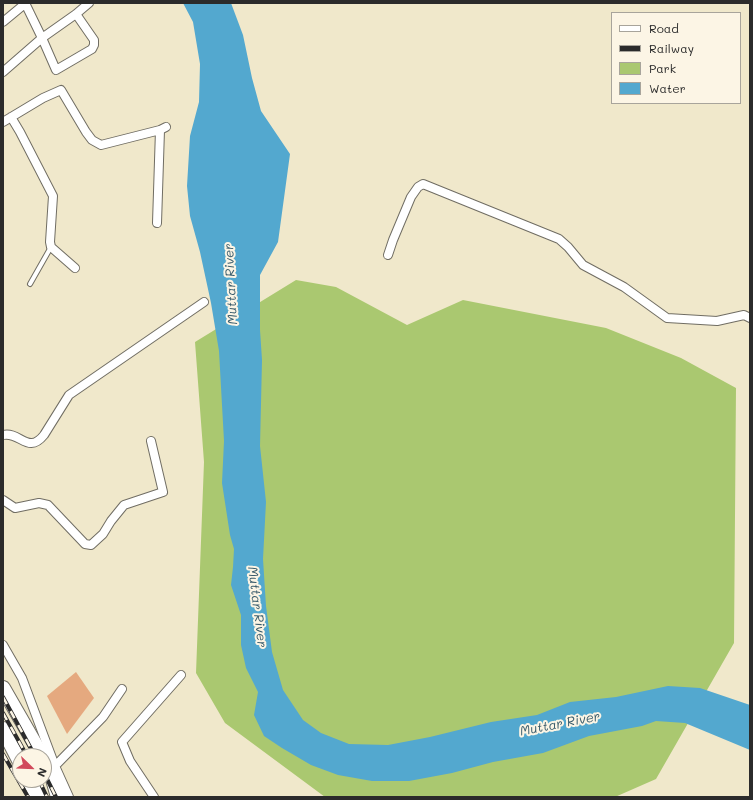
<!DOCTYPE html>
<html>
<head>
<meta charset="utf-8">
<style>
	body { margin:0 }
	#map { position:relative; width:753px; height:800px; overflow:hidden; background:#f0e8cb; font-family:Mali,sans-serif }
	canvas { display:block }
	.frame { position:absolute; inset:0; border:4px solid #2b2b2b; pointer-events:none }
	.legend { position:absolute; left:611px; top:12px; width:130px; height:92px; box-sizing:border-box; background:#fcf5e5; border:1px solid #a8a49b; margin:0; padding:5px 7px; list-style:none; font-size:12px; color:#2b2b2b }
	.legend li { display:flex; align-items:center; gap:8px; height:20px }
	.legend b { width:20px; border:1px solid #a8a49b }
	.north { position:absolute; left:12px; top:748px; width:40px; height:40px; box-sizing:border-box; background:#fcf5e5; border:1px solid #a8a49b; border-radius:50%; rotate:113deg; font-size:11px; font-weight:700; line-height:16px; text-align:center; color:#2b2b2b }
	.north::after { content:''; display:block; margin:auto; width:14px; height:18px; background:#d1495b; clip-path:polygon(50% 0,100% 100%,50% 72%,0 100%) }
</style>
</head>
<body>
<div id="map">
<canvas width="753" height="800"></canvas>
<div class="frame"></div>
<ul class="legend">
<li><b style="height:5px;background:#fff"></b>Road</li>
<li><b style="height:5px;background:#2b2b2b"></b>Railway</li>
<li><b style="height:11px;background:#aac870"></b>Park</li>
<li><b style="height:11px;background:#53a8cf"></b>Water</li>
</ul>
<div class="north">N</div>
</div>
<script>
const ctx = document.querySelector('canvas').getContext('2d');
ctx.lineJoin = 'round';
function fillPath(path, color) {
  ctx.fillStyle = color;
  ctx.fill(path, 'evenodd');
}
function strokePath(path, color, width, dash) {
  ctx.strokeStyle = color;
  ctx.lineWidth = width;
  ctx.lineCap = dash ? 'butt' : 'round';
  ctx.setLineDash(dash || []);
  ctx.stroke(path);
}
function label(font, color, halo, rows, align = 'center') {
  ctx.font = font + ' Mali,sans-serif';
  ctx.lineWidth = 4;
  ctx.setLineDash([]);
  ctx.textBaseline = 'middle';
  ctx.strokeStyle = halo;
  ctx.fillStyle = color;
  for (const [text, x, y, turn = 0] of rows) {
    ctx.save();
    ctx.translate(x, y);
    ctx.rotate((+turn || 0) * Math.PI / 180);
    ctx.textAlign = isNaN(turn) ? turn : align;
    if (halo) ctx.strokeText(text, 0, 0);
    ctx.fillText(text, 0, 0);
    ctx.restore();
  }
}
fillPath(new Path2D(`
	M296,280L336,287L407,325L463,300L606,328L681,358L736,388L734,643L656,779L615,797H325L225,723L196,673L204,462L195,342Z`), '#aac870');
fillPath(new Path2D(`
	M183,3H231L243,35L252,78L261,111L290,154L278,242L260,275V330L262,360L260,446L266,502L263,559L266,606L272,652L283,690L303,720L321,733L349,744L388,745L430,737L491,722L537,715L570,702L616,697L668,686L700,688L750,705V750L685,723L656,721L642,726L589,736L543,753L493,762L452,773L409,781H372L338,775L311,765L282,748L264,736L254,715L258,692L246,668L241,645V615L231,585L233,567L234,549L230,535L222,483L224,441L219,351L211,303L200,252L190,216L187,186L190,136L199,102L200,64L193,22Z`), '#53a8cf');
fillPath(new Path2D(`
	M76,672L94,698L67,734L47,696Z`), '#e5a97f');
const lane = new Path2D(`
	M30,284L51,247`);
const street = new Path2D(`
	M25,3L42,38L56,70L92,49L94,45V40L76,14
	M3,22L26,3
	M3,72L42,38L76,14L89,3
	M11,117L20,132L53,196L50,242L51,247L75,268
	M3,122L43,98L61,90L86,132L92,140L101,145L160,130L166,127
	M157,223L160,130
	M388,255L393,240L411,197L418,187L423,184L559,239L568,247L583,265L624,287L667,318L717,321L744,315L750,318
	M3,435C20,431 28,455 44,435L69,395L204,302
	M3,500L15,508L39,503L48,505L85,544L91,545L103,534L111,521L124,505L163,492L151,441
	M3,645L22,678L55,766L69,797
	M55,766L103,717L122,689
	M154,797L130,761L122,742L181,675`);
const highway = new Path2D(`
	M3,688L42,756
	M3,729L20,762
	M44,760L51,772L58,797
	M29,780L38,797`);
strokePath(lane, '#706d63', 6);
strokePath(street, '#706d63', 10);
strokePath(highway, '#706d63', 16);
strokePath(lane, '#fff', 4);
strokePath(street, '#fff', 8);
strokePath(highway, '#fff', 14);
const rail = new Path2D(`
	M3,697L35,756
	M3,713L27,756
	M3,754L28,797
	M44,773L56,797
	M39,780L47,797`);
strokePath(rail, '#2b2b2b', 4);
strokePath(rail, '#fcf5e5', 2.5, [8]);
label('italic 13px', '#3b5d6d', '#fcf5e5', [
	["Muttar River",231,284,-93],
	["Muttar River",257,607,83],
	["Muttar River",560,724,-11]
]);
</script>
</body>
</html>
